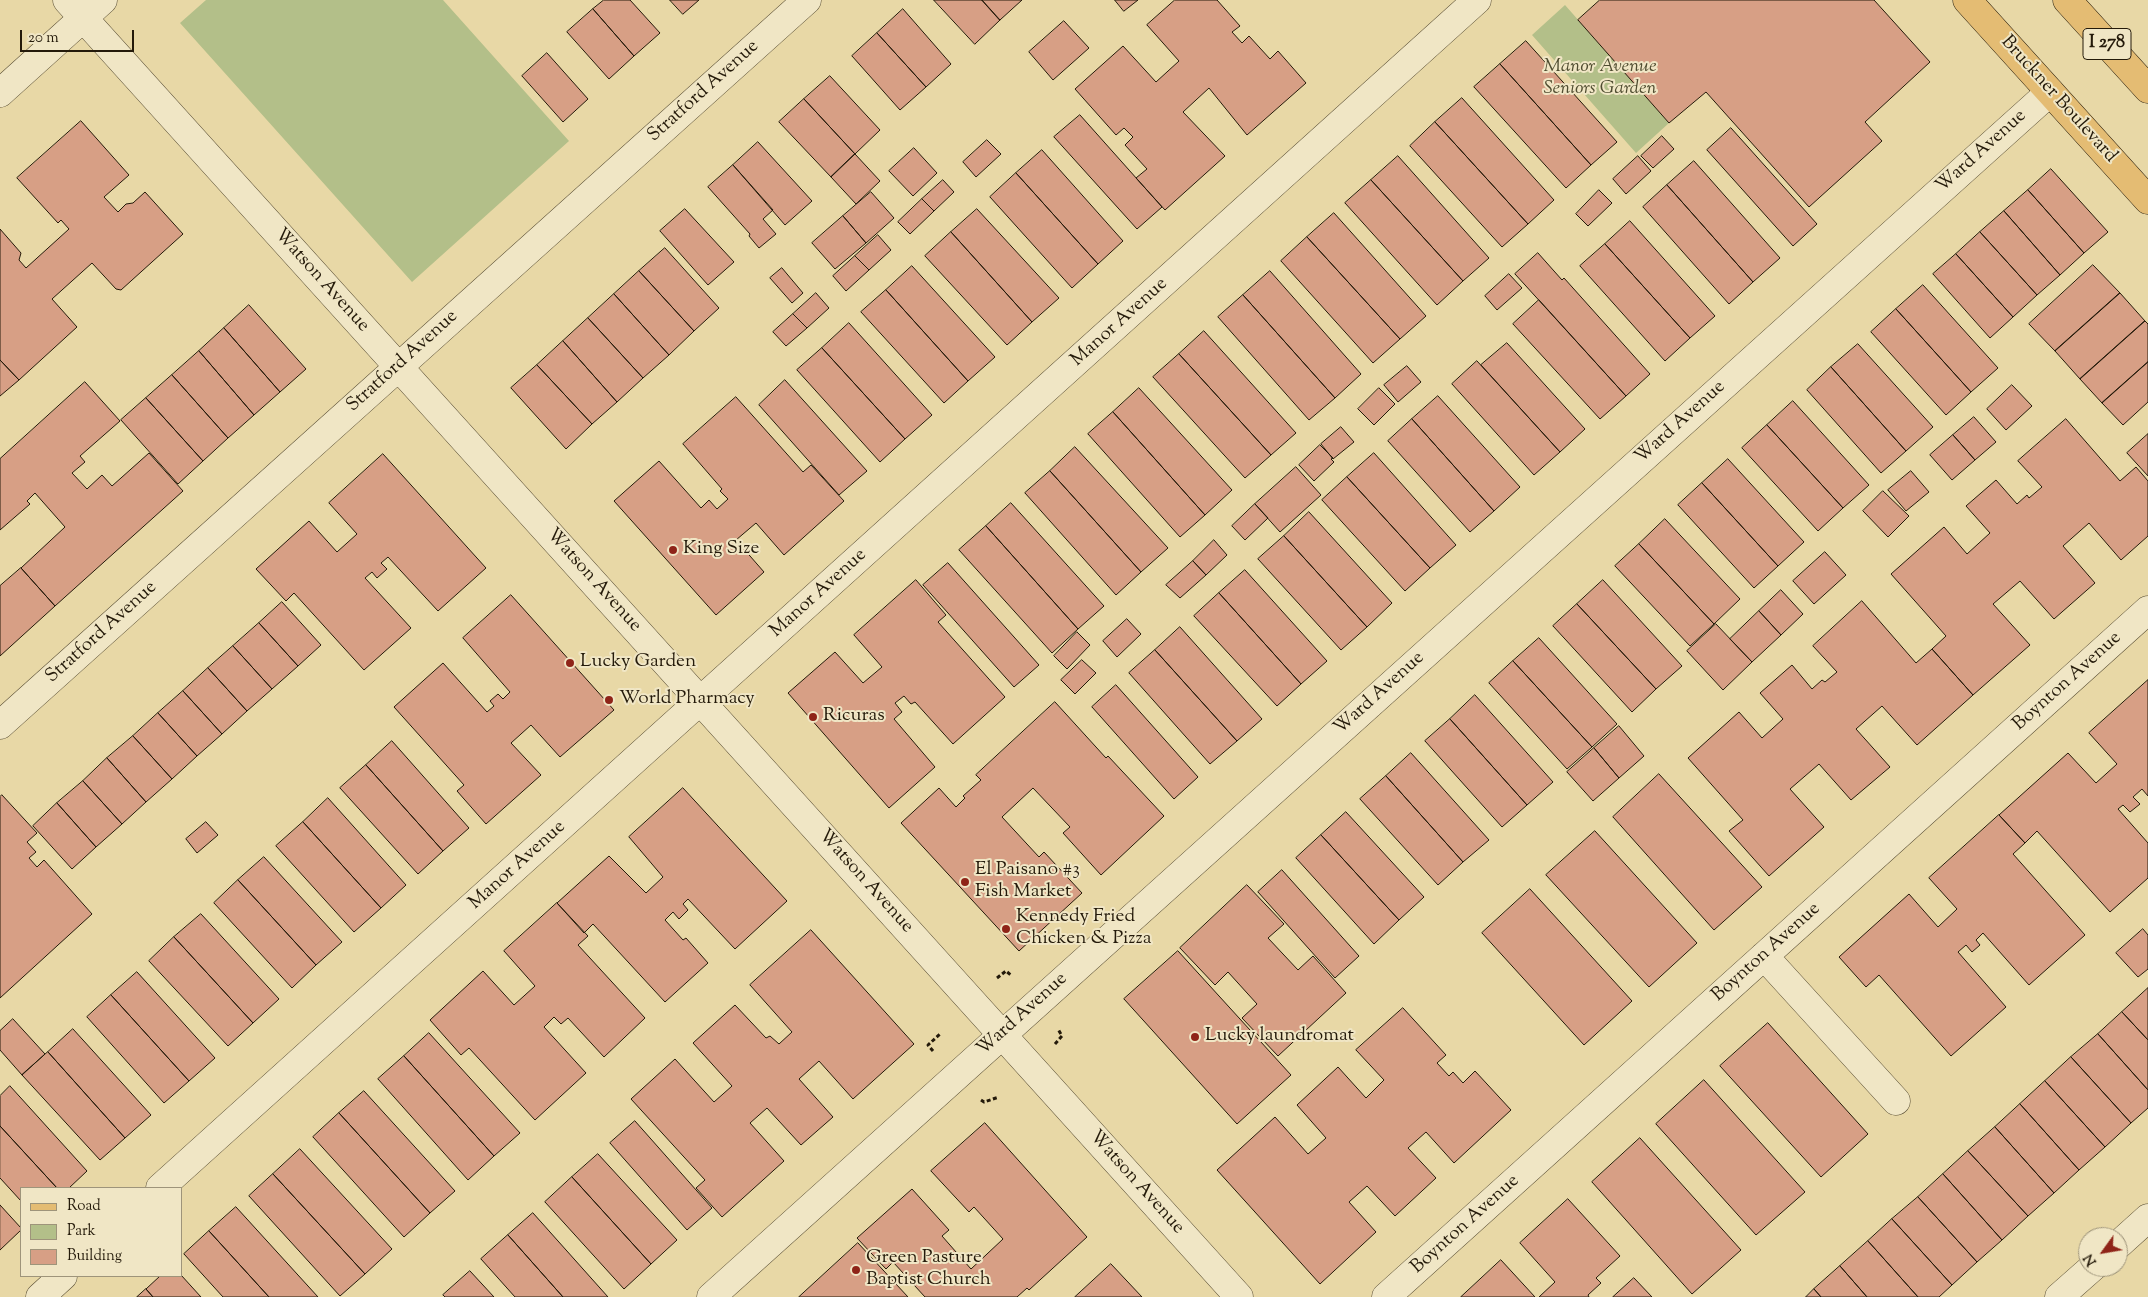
<!DOCTYPE html>
<html>
<head>
<meta charset="utf-8">
<style>
	body { margin:0 }
	#map { position:relative; width:2148px; height:1297px; overflow:hidden; background:#e8d8a6; font-family:"Sorts Mill Goudy",serif }
	canvas { display:block }
	.legend { position:absolute; left:20px; top:1187px; width:162px; height:90px; box-sizing:border-box; background:#f0e6c5; border:1px solid #9e947a; margin:0; padding:6px 9px; list-style:none; font-size:15px; color:#241a0a }
	.legend li { display:flex; align-items:center; gap:10px; height:25px }
	.legend b { width:25px; border:1px solid #9e947a }
	.north { position:absolute; left:2078px; top:1227px; width:50px; height:50px; box-sizing:border-box; background:#f0e6c5; border:1px solid #9e947a; border-radius:50%; rotate:238deg; font-size:14px; font-weight:700; line-height:20px; text-align:center; color:#241a0a }
	.north::after { content:''; display:block; margin:auto; width:18px; height:22px; background:#8f2418; clip-path:polygon(50% 0,100% 100%,50% 72%,0 100%) }
	.scale { position:absolute; left:20px; top:30px; width:114px; height:22px; box-sizing:border-box; border:2px solid #241a0a; border-top:0; padding-left:6px; font-size:15px; line-height:18px; white-space:nowrap; color:#241a0a; -webkit-text-stroke:4px #f0e6c5; paint-order:stroke }
</style>
</head>
<body>
<div id="map">
<canvas width="2148" height="1297"></canvas>
<ul class="legend">
<li><b style="height:6px;background:#e4bc73"></b>Road</li>
<li><b style="height:14px;background:#b3bf89"></b>Park</li>
<li><b style="height:14px;background:#d79f85"></b>Building</li>
</ul>
<div class="north">N</div>
<div class="scale">20 m</div>
</div>
<script>
const ctx = document.querySelector('canvas').getContext('2d');
ctx.lineJoin = 'round';
function fillPath(path, color) {
  ctx.fillStyle = color;
  ctx.fill(path, 'evenodd');
}
function strokePath(path, color, width, dash) {
  ctx.strokeStyle = color;
  ctx.lineWidth = width;
  ctx.lineCap = dash ? 'butt' : 'round';
  ctx.setLineDash(dash || []);
  ctx.stroke(path);
}
function label(font, color, halo, rows, align = 'center') {
  ctx.font = font + ' "Sorts Mill Goudy",serif';
  ctx.lineWidth = 4;
  ctx.setLineDash([]);
  ctx.textBaseline = 'middle';
  ctx.strokeStyle = halo;
  ctx.fillStyle = color;
  for (const [text, x, y, turn = 0] of rows) {
    ctx.save();
    ctx.translate(x, y);
    ctx.rotate((+turn || 0) * Math.PI / 180);
    ctx.textAlign = isNaN(turn) ? turn : align;
    if (halo) ctx.strokeText(text, 0, 0);
    ctx.fillText(text, 0, 0);
    ctx.restore();
  }
}
fillPath(new Path2D(`
	M206,0H443L569,141L412,282L180,23Z
	M1565,5L1669,123L1636,153L1532,35Z`), '#b3bf89');
const building = new Path2D(`
	M604,0H630L660,33L634,56L593,9Z
	M670,0H699L683,14Z
	M934,0H982L1000,20L975,44Z
	M982,0H1022L1000,20Z
	M1115,0H1138L1124,11Z
	M1175,0H1217L1240,26L1232,32L1242,43L1249,36L1270,59L1278,51L1306,83L1247,135L1209,88L1183,112L1225,156L1165,210L1136,178L1147,169L1125,145L1133,137L1124,128L1116,135L1075,89L1123,46L1156,82L1179,61L1147,25Z
	M1600,0H1874L1930,62L1865,122L1882,141L1809,207L1706,92L1669,123L1578,20Z
	M593,9L634,56L609,79L567,32Z
	M903,9L951,64L926,87L877,33Z
	M1064,21L1089,48L1053,80L1029,52Z
	M877,33L926,87L900,110L852,56Z
	M1526,41L1617,142L1591,165L1500,64Z
	M547,53L588,99L563,122L522,76Z
	M1500,64L1591,165L1566,188L1474,87Z
	M830,76L880,130L855,154L804,99Z
	M1462,98L1554,200L1528,224L1435,122Z
	M804,99L855,154L831,177L779,122Z
	M1080,115L1162,207L1137,229L1054,137Z
	M81,121L129,175L104,197L118,212L126,204L133,203L145,192L183,234L121,290L116,289L92,263L52,299L77,327L19,380L0,360V229L21,253L19,260L26,268L69,229L61,220L58,223L17,178Z
	M1435,122L1528,224L1502,247L1410,146Z
	M1731,128L1817,224L1793,246L1707,150Z
	M1662,136L1674,149L1653,168L1641,156Z
	M987,140L1001,154L976,177L963,162Z
	M758,142L812,201L785,225L733,165Z
	M914,148L937,173L913,196L889,171Z
	M1042,150L1123,241L1098,264L1016,173Z
	M855,154L880,181L856,204L831,177Z
	M1398,156L1489,258L1463,281L1371,180Z
	M1638,156L1651,171L1626,194L1613,179Z
	M1694,161L1780,258L1753,282L1667,185Z
	M733,165L773,210L763,219L776,234L759,248L749,236L750,234L708,187Z
	M2051,169L2108,232L2084,253L2028,190Z
	M1016,173L1098,264L1072,288L990,197Z
	M943,180L954,192L934,211L922,199Z
	M1371,180L1463,281L1437,305L1345,203Z
	M1667,185L1753,282L1729,304L1643,207Z
	M1599,190L1612,203L1588,226L1576,214Z
	M2028,190L2084,253L2060,275L2004,211Z
	M871,192L894,218L866,243L843,216Z
	M922,199L934,211L910,234L898,222Z
	M685,209L734,262L708,285L660,231Z
	M977,209L1059,298L1032,322L951,232Z
	M2004,211L2060,275L2037,295L1980,232Z
	M1334,213L1426,316L1400,339L1307,237Z
	M843,216L866,243L835,269L812,243Z
	M1630,221L1715,316L1690,338L1605,244Z
	M951,232L1032,322L1007,345L925,256Z
	M1980,232L2037,295L2013,317L1956,254Z
	M878,235L891,250L869,270L855,256Z
	M1307,237L1400,339L1373,363L1281,261Z
	M1605,244L1690,338L1665,361L1580,266Z
	M665,248L719,308L694,331L639,271Z
	M1538,253L1562,280L1564,278L1650,374L1626,396L1515,274Z
	M1956,254L2013,317L1990,338L1933,274Z
	M855,256L869,270L846,291L833,276Z
	M2093,265L2120,293L2055,351L2029,324Z
	M912,266L995,357L968,381L886,290Z
	M782,268L803,293L792,303L770,278Z
	M639,271L694,331L669,355L614,294Z
	M1270,271L1361,374L1335,398L1243,295Z
	M1509,274L1522,288L1497,310L1485,296Z
	M1923,285L1998,368L1971,392L1896,309Z
	M886,290L968,381L944,403L861,312Z
	M816,293L829,308L807,328L793,314Z
	M2120,293L2145,321L2080,379L2055,351Z
	M614,294L669,355L643,378L588,318Z
	M1243,295L1335,398L1309,420L1218,317Z
	M1539,300L1626,396L1600,419L1513,324Z
	M249,305L306,369L280,392L224,328Z
	M1896,309L1971,392L1946,415L1871,332Z
	M793,314L807,328L786,346L773,332Z
	M588,318L643,378L617,402L563,341Z
	M2145,321L2148,324V362L2102,403L2080,379Z
	M849,323L932,415L905,439L822,348Z
	M224,328L280,392L254,415L199,351Z
	M1204,331L1296,433L1271,455L1179,354Z
	M563,341L617,402L592,424L537,365Z
	M1507,343L1585,429L1560,452L1481,365Z
	M1858,344L1933,427L1906,451L1831,367Z
	M822,348L905,439L880,462L797,370Z
	M199,351L254,415L228,438L172,375Z
	M1179,354L1271,455L1245,478L1153,377Z
	M0,360L19,380L0,396Z
	M1477,361L1560,452L1534,475L1452,384Z
	M2148,362V402L2123,425L2102,403Z
	M537,365L592,424L566,449L511,388Z
	M1407,366L1421,382L1398,402L1384,385Z
	M1831,367L1906,451L1881,473L1807,390Z
	M172,375L228,438L203,461L146,398Z
	M785,380L867,471L839,495L759,405Z
	M85,382L120,421L80,456L85,462L72,473L87,489L102,475L112,486L149,453L183,491L55,606L21,568L65,527L35,493L27,501L30,504L0,530V459Z
	M2012,385L2032,406L2006,430L1987,409Z
	M1139,388L1232,490L1205,515L1113,412Z
	M1379,388L1395,404L1374,425L1358,409Z
	M1438,396L1520,487L1494,511L1412,419Z
	M736,397L803,472L811,465L844,501L784,555L756,523L736,540L764,572L716,615L614,501L659,461L701,508L709,500L717,509L728,499L720,491L722,489L683,444Z
	M146,398L203,461L178,484L121,420Z
	M1793,401L1869,485L1843,508L1767,425Z
	M1113,412L1205,515L1180,537L1088,434Z
	M1974,417L1996,442L1975,460L1953,435Z
	M1412,419L1494,511L1470,532L1388,441Z
	M2066,419L2120,481L2136,467L2148,481V536L2121,560L2089,523L2063,546L2095,583L2054,619L2020,581L1993,604L2030,645L1973,695L1932,649L1946,636L1891,574L1944,527L1967,554L1990,533L1966,506L1996,480L2017,504L2027,495L2029,498L2042,487L2018,461Z
	M1767,425L1843,508L1818,531L1742,448Z
	M1341,427L1354,442L1333,459L1321,444Z
	M2148,434V476L2127,453Z
	M1953,435L1975,460L1952,480L1930,455Z
	M1320,445L1333,458L1331,459L1334,462L1314,481L1299,465Z
	M1075,447L1168,548L1141,572L1050,471Z
	M1374,453L1456,545L1430,568L1347,477Z
	M383,454L486,568L438,611L388,557L381,563L387,569L377,578L372,572L365,578L411,628L364,670L294,593L286,601L256,569L309,521L337,552L357,534L329,503Z
	M1728,459L1804,542L1778,566L1702,483Z
	M1296,467L1321,495L1280,532L1255,504Z
	M1050,471L1141,572L1116,595L1025,493Z
	M1911,471L1929,492L1906,511L1888,490Z
	M1347,477L1430,568L1405,591L1322,500Z
	M1702,483L1778,566L1754,588L1678,505Z
	M1883,491L1909,516L1888,537L1863,511Z
	M1011,503L1104,606L1078,629L986,526Z
	M1255,504L1268,518L1245,540L1232,526Z
	M1309,512L1392,603L1367,627L1284,536Z
	M1665,519L1740,599L1714,624L1639,544Z
	M986,526L1078,629L1052,653L959,550Z
	M1284,536L1367,627L1341,650L1258,559Z
	M1214,540L1227,555L1206,575L1193,561Z
	M1639,544L1714,624L1690,646L1615,566Z
	M1825,552L1846,575L1814,604L1793,581Z
	M1193,561L1206,575L1180,598L1166,585Z
	M948,563L1039,665L1014,687L923,585Z
	M21,568L55,606L0,656V586Z
	M1245,570L1327,661L1301,684L1219,593Z
	M916,580L946,615L938,622L1005,697L953,744L915,702L911,704L904,696L895,703L902,712L894,719L935,767L889,808L788,693L835,652L863,683L882,667L854,635Z
	M1603,580L1682,666L1656,689L1577,604Z
	M1781,590L1803,614L1781,635L1759,611Z
	M1219,593L1301,684L1277,706L1194,616Z
	M511,595L614,710L560,757L531,725L511,743L541,775L486,824L457,791L464,785L394,707L443,663L487,712L494,706L490,701L498,694L503,699L510,692L463,638Z
	M1862,601L1916,663L1932,649L1973,695L1917,745L1882,706L1856,729L1890,767L1851,800L1819,764L1790,789L1824,827L1769,876L1729,831L1743,820L1688,758L1739,712L1762,738L1783,719L1760,693L1792,665L1812,689L1822,680L1825,682L1837,672L1813,646Z
	M282,602L321,645L298,666L259,623Z
	M1577,604L1656,689L1632,712L1553,626Z
	M1759,611L1781,635L1752,662L1730,639Z
	M1127,619L1141,634L1117,657L1103,641Z
	M259,623L298,666L272,689L233,646Z
	M1716,624L1752,662L1723,690L1687,651Z
	M1180,627L1262,719L1237,741L1155,650Z
	M1077,632L1090,645L1067,669L1054,656Z
	M1539,638L1617,724L1592,747L1513,661Z
	M233,646L272,689L247,711L208,668Z
	M1155,650L1237,741L1210,764L1129,673Z
	M1082,660L1096,673L1075,694L1061,680Z
	M1513,661L1592,747L1567,769L1489,683Z
	M208,668L247,711L222,734L183,691Z
	M2148,680V796L2142,789L2133,797L2140,804L2130,812L2123,805L2118,809L2148,843V878L2110,912L2037,831L2025,843L1999,815L2068,753L2096,783L2117,764L2089,733Z
	M1116,685L1198,777L1174,799L1092,707Z
	M183,691L222,734L197,756L158,713Z
	M1475,695L1553,782L1527,805L1450,719Z
	M1055,702L1106,758L1108,756L1164,816L1101,875L1063,833L1070,827L1033,788L1002,817L1039,857L1044,852L1082,893L1019,951L901,823L939,788L956,807L965,798L963,796L981,780L976,775Z
	M158,713L197,756L172,779L133,736Z
	M1450,719L1527,805L1502,827L1425,741Z
	M1619,726L1644,756L1619,778L1594,748Z
	M133,736L172,779L146,802L107,758Z
	M392,741L469,828L443,851L366,765Z
	M1594,748L1619,778L1593,801L1567,772Z
	M1411,753L1489,840L1463,862L1386,776Z
	M107,758L146,802L122,824L83,781Z
	M366,765L443,851L418,874L340,788Z
	M1659,774L1762,887L1714,930L1613,817Z
	M1386,776L1463,862L1438,885L1360,799Z
	M83,781L122,824L96,847L57,803Z
	M683,788L787,901L735,949L688,899L683,904L688,910L679,919L673,912L665,920L683,940L686,938L708,963L665,1002L593,924L584,933L557,903L609,856L646,893L663,877L629,837Z
	M2,795L37,833L27,842L36,852L29,858L37,867L44,860L92,914L0,998V797Z
	M328,798L406,885L381,908L303,822Z
	M57,803L96,847L72,869L33,826Z
	M1346,812L1424,897L1399,920L1321,835Z
	M1999,815L2025,843L2013,854L2085,935L2029,985L1983,933L1976,940L1980,945L1972,952L1966,945L1958,952L2006,1007L1951,1056L1879,975L1866,987L1839,957L1909,894L1938,927L1957,909L1929,878Z
	M206,822L218,835L197,853L186,839Z
	M303,822L381,908L354,932L276,846Z
	M1595,831L1697,943L1649,987L1546,875Z
	M1321,835L1399,920L1374,944L1296,858Z
	M264,857L342,942L316,965L238,880Z
	M1282,870L1359,956L1335,978L1258,892Z
	M238,880L316,965L292,988L214,903Z
	M1247,885L1284,924L1268,938L1298,970L1313,956L1346,993L1278,1056L1242,1018L1257,1004L1228,972L1215,985L1180,948Z
	M1530,889L1632,1001L1584,1045L1482,933Z
	M557,903L588,936L578,945L645,1018L604,1057L568,1018L561,1024L554,1017L544,1027L586,1073L535,1120L469,1048L461,1055L430,1020L483,971L514,1005L535,986L504,951Z
	M201,914L279,999L253,1023L174,937Z
	M2143,929L2148,935V969L2138,977L2116,953Z
	M811,930L914,1044L853,1099L819,1061L799,1079L833,1117L801,1145L767,1108L750,1123L784,1161L722,1217L696,1188L705,1180L631,1099L675,1059L714,1102L732,1086L693,1043L735,1005L766,1038L770,1036L779,1044L792,1032L750,985Z
	M174,937L253,1023L228,1046L149,961Z
	M1178,951L1291,1075L1237,1124L1124,999Z
	M137,972L215,1058L189,1081L111,995Z
	M2148,988V1040L2122,1012Z
	M111,995L189,1081L164,1103L87,1017Z
	M1403,1008L1446,1055L1437,1063L1449,1076L1453,1072L1463,1083L1475,1071L1511,1110L1454,1163L1426,1132L1408,1148L1436,1178L1395,1216L1367,1186L1349,1202L1376,1232L1320,1284L1217,1170L1275,1117L1308,1154L1326,1138L1297,1105L1338,1067L1366,1098L1384,1080L1356,1050Z
	M2122,1012L2148,1040V1090L2098,1034Z
	M13,1019L45,1054L22,1075L0,1050V1031Z
	M1768,1023L1868,1134L1821,1177L1720,1066Z
	M73,1029L151,1115L125,1138L48,1052Z
	M429,1033L520,1133L494,1156L404,1056Z
	M2098,1034L2148,1090V1108L2131,1123L2071,1057Z
	M48,1052L125,1138L100,1160L22,1075Z
	M404,1056L494,1156L468,1180L378,1079Z
	M2071,1057L2131,1123L2105,1147L2045,1081Z
	M1704,1080L1805,1192L1756,1235L1656,1124Z
	M2045,1081L2105,1147L2079,1170L2020,1104Z
	M10,1086L87,1171L69,1188H57L0,1126V1096Z
	M364,1091L455,1191L430,1213L339,1113Z
	M2020,1104L2079,1170L2054,1193L1995,1127Z
	M339,1113L430,1213L404,1237L313,1137Z
	M635,1121L712,1208L687,1230L610,1143Z
	M985,1123L1087,1237L1029,1290L1027,1288L1017,1297H925L893,1262L886,1269L857,1238L912,1189L949,1230L942,1236L971,1269L1003,1239L974,1207L969,1212L931,1171Z
	M0,1126L57,1188H21V1201L0,1178Z
	M1995,1127L2054,1193L2028,1216L1968,1151Z
	M1640,1138L1741,1250L1692,1294L1592,1182Z
	M300,1149L392,1249L365,1274L273,1174Z
	M1968,1151L2028,1216L2002,1240L1943,1174Z
	M598,1154L677,1240L651,1264L572,1177Z
	M273,1174L365,1274L340,1296L249,1196Z
	M1943,1174L2002,1240L1977,1262L1918,1197Z
	M572,1177L651,1264L624,1289L545,1202Z
	M1918,1197L1977,1262L1952,1285L1892,1219Z
	M1568,1199L1620,1256L1596,1278L1601,1283L1588,1295L1589,1297H1539L1555,1282L1520,1243Z
	M0,1205L21,1228V1230L0,1250Z
	M236,1207L318,1297H269L209,1231Z
	M533,1213L608,1297H563L508,1235Z
	M1892,1219L1952,1285L1939,1297H1918L1868,1241Z
	M209,1231L269,1297H223L184,1254Z
	M508,1235L563,1297H515L481,1259Z
	M1868,1241L1918,1297H1867L1840,1266Z
	M858,1243L908,1297H799Z
	M1501,1260L1535,1297H1461Z
	M1111,1264L1142,1297H1075Z
	M1840,1266L1867,1297H1821L1814,1289Z
	M470,1271L494,1297H445L443,1295Z
	M181,1275L201,1297H153L146,1289L160,1276Z
	M1634,1278L1652,1297H1613Z
	M146,1289L153,1297H137Z
	M1814,1289L1821,1297H1806Z`);
fillPath(building, '#d79f85');
strokePath(building, '#241a0a', 1);
const minor = new Path2D(`
	M67,0L1239,1297
	M0,93L103,0
	M0,725L807,0
	M1764,956L1896,1101
	M160,1188L1477,0
	M2118,1245L2148,1218
	M40,1297L63,1276
	M711,1297L2050,92
	M1386,1297L2148,610
	M2059,1297L2093,1267`);
const major = new Path2D(`
	M1967,0L2148,200`);
const highway = new Path2D(`
	M2067,0L2148,89`);
strokePath(minor, '#554a31', 29);
strokePath(major, '#241a0a', 29);
strokePath(highway, '#241a0a', 29);
strokePath(new Path2D(`
	M997,978L1006,971L1012,976
	M1055,1044L1062,1036L1058,1029
	M933,1051L928,1045L940,1034
	M981,1100L984,1102L999,1097`), '#241a0a', 3, [4, 2.5]);
strokePath(minor, '#f0e6c5', 28);
strokePath(major, '#e4bc73', 28);
strokePath(highway, '#e4bc73', 28);
for (const [x, y, r, color] of [
	[673,550,5,"#8f2418"],
	[570,663,5,"#8f2418"],
	[609,700,5,"#8f2418"],
	[813,717,5,"#8f2418"],
	[965,882,5,"#8f2418"],
	[1006,929,5,"#8f2418"],
	[1195,1037,5,"#8f2418"],
	[856,1270,5,"#8f2418"]
]) {
  const dot = new Path2D();
  dot.arc(x, y, r, 0, 2 * Math.PI);
  ctx.fillStyle = color;
  ctx.fill(dot);
  strokePath(dot, '#f0e6c5', 2);
}
for (const [x, y, w] of [
	[2107,44,48]
]) {
  const box = new Path2D();
  box.roundRect(x - w / 2, y - 15.5, w, 31, 4);
  ctx.fillStyle = '#f0e6c5';
  ctx.fill(box);
  strokePath(box, '#241a0a', 1);
}
label('bold 18px', '#241a0a', null, [
	["I 278",2107,44]
]);
label('italic 19px', '#4f4c30', '#f0e6c5', [
	["Manor Avenue",1600,68],
	["Seniors Garden",1600,90]
]);
label('19px', '#241a0a', '#f0e6c5', [
	["Stratford Avenue",704,92,-42],
	["Bruckner Boulevard",2058,100,48],
	["Ward Avenue",1982,152,-42],
	["Watson Avenue",321,281,48],
	["Manor Avenue",1120,323,-42],
	["Stratford Avenue",403,362,-42],
	["Ward Avenue",1681,423,-42],
	["Watson Avenue",593,581,48],
	["Manor Avenue",819,594,-42],
	["Stratford Avenue",102,633,-42],
	["Boynton Avenue",2068,682,-42],
	["Ward Avenue",1380,694,-42],
	["Manor Avenue",518,866,-42],
	["Watson Avenue",865,882,48],
	["Boynton Avenue",1767,953,-42],
	["Ward Avenue",1023,1015,-42],
	["Watson Avenue",1136,1183,48],
	["Boynton Avenue",1466,1225,-42]
]);
label('19px', '#241a0a', '#f0e6c5', [
	["King Size",683,550],
	["Lucky Garden",580,663],
	["World Pharmacy",619,700],
	["Ricuras",823,717],
	["El Paisano #3",975,871],
	["Fish Market",975,893],
	["Kennedy Fried",1016,918],
	["Chicken & Pizza",1016,940],
	["Lucky laundromat",1205,1037],
	["Green Pasture",866,1259],
	["Baptist Church",866,1281]
], 'left');
</script>
</body>
</html>
